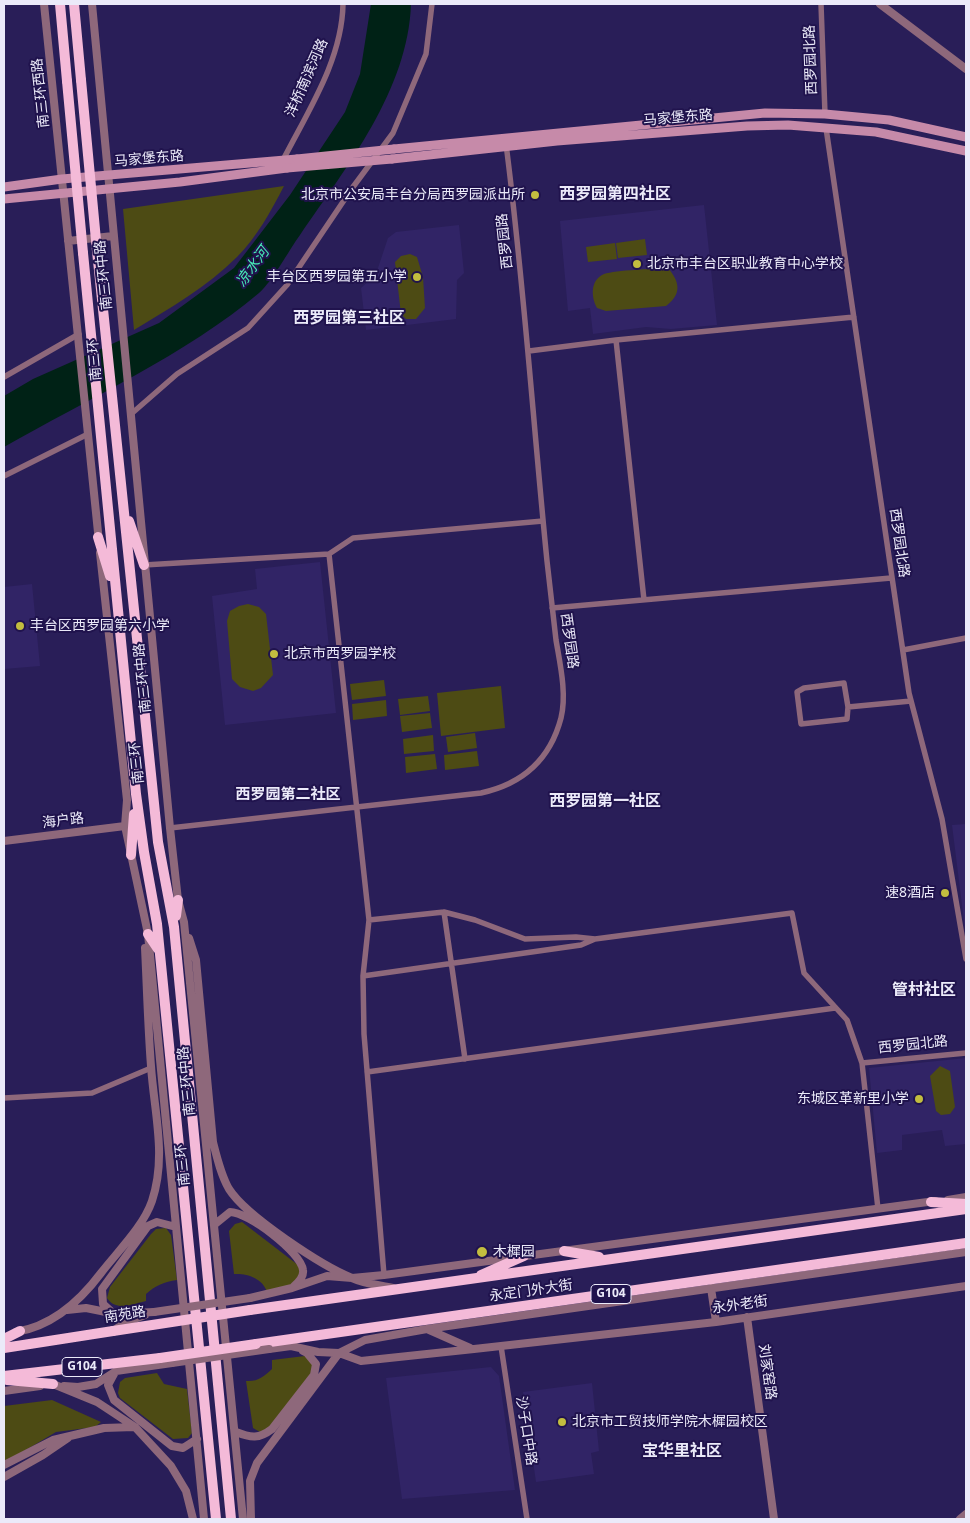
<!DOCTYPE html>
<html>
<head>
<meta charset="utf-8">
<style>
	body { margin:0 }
	#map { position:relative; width:970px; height:1523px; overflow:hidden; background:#291e58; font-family:"Noto Sans",sans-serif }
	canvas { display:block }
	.frame { position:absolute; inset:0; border:5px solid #ebeaf9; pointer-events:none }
</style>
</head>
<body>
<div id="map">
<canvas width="970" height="1523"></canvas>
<div class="frame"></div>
</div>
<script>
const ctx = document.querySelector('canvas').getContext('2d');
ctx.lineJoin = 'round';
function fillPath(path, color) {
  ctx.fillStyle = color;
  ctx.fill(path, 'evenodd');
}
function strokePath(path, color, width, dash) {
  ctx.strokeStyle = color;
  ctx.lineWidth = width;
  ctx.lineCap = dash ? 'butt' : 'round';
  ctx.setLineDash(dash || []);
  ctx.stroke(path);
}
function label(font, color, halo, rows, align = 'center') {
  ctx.font = font + ' "Noto Sans","Noto Sans SC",sans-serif';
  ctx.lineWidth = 4;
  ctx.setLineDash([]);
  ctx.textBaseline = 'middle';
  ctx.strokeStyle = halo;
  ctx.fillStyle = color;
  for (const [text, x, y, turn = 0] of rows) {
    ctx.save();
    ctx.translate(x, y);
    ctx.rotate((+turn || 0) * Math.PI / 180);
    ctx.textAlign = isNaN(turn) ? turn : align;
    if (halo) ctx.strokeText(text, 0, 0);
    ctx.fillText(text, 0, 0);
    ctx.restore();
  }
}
fillPath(new Path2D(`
	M704,205L717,325L671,329L646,327L593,334L590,308L568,311L560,221Z
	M459,225L464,273L457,280L456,319L366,330L361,288L376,274L388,238L396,232Z
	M320,562L336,713L225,725L212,596L257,589L255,569Z
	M32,584L40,666L4,669V587Z
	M966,824V937L952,825Z
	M966,1058V1144L945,1146L942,1130L902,1135V1150L877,1153L869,1068Z
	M491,1367L499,1376L515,1490L402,1499L386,1378Z
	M592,1383L599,1451L591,1453L594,1474L536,1482L523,1392Z`), '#312466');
fillPath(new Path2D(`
	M284,186C271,211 257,237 237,257C207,287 170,308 134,330L123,209Z
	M645,239L647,255L618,258L616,243Z
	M615,243L617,259L588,262L586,247Z
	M410,254L417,257L423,277L425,308L416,319H406L401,314L395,262L401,256Z
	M668,268C680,282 682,294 666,306L606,311L597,308C591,297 590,280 604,274C616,270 653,269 668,268Z
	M248,604L259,607L266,614L273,675L261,688L253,691L240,687L232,679L227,621L230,611L239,606Z
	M384,680L386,696L352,700L350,684Z
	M501,686L505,728L441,736L437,693Z
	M428,696L430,711L400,715L398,699Z
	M386,700L387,716L353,720L352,704Z
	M430,713L432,728L402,732L400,716Z
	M475,733L477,748L448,752L446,737Z
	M433,735L434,751L404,754L403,739Z
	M477,751L479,766L445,770L444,755Z
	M435,754L437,769L406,773L405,757Z
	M940,1066L950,1071L955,1107L950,1114L941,1115L936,1111L930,1076Z
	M242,1222L298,1265L301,1269L296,1287L267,1292C263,1278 246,1273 234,1274L229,1231L235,1224Z
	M166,1228L171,1235L177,1280C164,1282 156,1285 146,1294V1301C133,1304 116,1312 107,1298L110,1287L151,1234L156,1229Z
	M305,1356C312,1362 315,1366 311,1375L270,1430L260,1432L253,1428L246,1381C258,1382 264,1376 272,1369V1360Z
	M157,1373L164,1384L187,1389L192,1433L188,1438L173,1439L120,1398L118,1393L120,1382L125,1378Z
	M52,1400L101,1422L95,1427L56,1432L4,1463V1406Z`), '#4d4b14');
fillPath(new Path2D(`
	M371,4H411C408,90 347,166 300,235C289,250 272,282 259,293C187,354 86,400 4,447V396L33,379L159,323L234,268L290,195L345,112L360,74Z`), '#002216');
strokePath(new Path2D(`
	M821,4L825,114
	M826,128L909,693L942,819L966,959
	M283,160C308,111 342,60 343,4
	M616,340L644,600
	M529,351L616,340L854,317
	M4,377L79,334
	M130,415L177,374L248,328L287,285L353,187L393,133L426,54L432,4
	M4,476L88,434
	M329,554L369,920L363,976L364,1034L384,1275
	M144,565L329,554L353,538L543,521
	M552,608L891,578
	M903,650L966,638
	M848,707L844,683L804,688L797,692L801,724L847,719L848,707L911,701
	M170,828L481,793C522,784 550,760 561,718C567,694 560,664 556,640C553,613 550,587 547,561C533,422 524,283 506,144
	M444,912L465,1059
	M369,920L444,912L475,920L525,939L576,937L595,939
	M363,976L581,945L595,939L792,913L804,973L847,1020L862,1063L878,1209
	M862,1063L966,1053
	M367,1072L835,1008
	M4,1098L92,1093L151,1068
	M501,1346L527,1519`), '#8e687b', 5.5);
strokePath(new Path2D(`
	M44,4L99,542
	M92,4L170,828L178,900L184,922L243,1519
	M880,4L966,69
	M68,241L113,236
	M100,553L127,800L125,826L148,934L204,1519
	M4,841L125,826
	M189,938L196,960L213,1142C217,1158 221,1175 229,1189C246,1216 322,1266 352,1278C365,1284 379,1285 393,1288
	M948,1200L966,1197
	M214,1225L230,1212C248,1212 301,1252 303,1270C304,1277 299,1282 294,1286
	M711,1288L716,1322
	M250,1298L292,1288L327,1276L352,1278L384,1275L935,1201
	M67,1310L86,1308L116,1314L154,1312
	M114,1314L103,1304L102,1289L148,1226L157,1222L176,1227
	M747,1317L774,1519
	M427,1329L470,1348
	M115,1330L124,1323L145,1315
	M16,1332C53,1326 80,1301 101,1273C118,1251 143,1227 152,1201C167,1156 154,1112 151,1066C148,1027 147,988 145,948
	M269,1349L291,1346L318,1352L339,1353L365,1340L427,1329L966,1252
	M339,1353L361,1361L474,1349L716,1322L966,1286
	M115,1372L108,1385L114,1400L172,1446L183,1448L197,1439
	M53,1384L97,1402L135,1427L171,1466L186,1491L193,1519
	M64,1386L78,1387L96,1384L116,1371L172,1363
	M4,1391L40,1386
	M236,1432C251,1438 259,1439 272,1429L314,1375L316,1364L307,1353L303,1351
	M4,1465L53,1440L104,1428L134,1427
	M4,1477L43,1455L68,1438
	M251,1519L250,1481L257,1463L339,1353
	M960,1519L966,1514`), '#8e687b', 8);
strokePath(new Path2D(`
	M394,149L765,113L825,114L889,120L966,137
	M392,159L557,141L747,126L788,125L876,132L966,151
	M4,187L62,179L297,159
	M4,199L180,182L287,168`), '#c68aa9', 9);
strokePath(new Path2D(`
	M60,4L67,81
	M74,4L81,80
	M97,251L158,842L174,927L231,1519
	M83,253L136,794L144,852L157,924L216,1519
	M129,521L144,565
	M98,537L110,576
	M131,855L134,814
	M176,916L178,900
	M148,934L158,949
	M931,1202L966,1204
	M564,1251L599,1257
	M481,1275L524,1256
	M250,1310L966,1209
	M4,1339L20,1331
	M256,1344L966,1243
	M4,1348L113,1331
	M4,1376L160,1358
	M7,1380L53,1384`), '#f4bad8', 10);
strokePath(new Path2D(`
	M154,1312L250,1298
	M172,1363L269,1349`), '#8e687b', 8);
strokePath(new Path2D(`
	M297,159L394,149
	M287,168L392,159`), '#c68aa9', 9);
strokePath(new Path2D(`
	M81,80L97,251
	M67,81L83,253
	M113,1331L250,1310
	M160,1358L256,1344`), '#f4bad8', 10);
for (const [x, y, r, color] of [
	[535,195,5,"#c2bd3f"],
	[637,264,5,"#c2bd3f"],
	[417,277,5,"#c2bd3f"],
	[20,626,5,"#c2bd3f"],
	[274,654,5,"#c2bd3f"],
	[945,893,5,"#c2bd3f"],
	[919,1099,5,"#c2bd3f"],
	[482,1252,6,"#c2bd3f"],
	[562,1422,5,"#c2bd3f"]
]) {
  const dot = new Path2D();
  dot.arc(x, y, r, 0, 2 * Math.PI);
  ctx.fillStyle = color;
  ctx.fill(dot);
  strokePath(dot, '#20134d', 2);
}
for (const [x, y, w] of [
	[611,1294,40],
	[82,1367,40]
]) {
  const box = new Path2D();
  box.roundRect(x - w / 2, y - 9.5, w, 19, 4);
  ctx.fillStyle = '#20134d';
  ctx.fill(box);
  strokePath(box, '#ebeaf9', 1);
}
label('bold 12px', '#ebeaf9', null, [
	["G104",611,1294],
	["G104",82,1367]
]);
label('14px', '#ebeaf9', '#20134d', [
	["西罗园北路",811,60,-92],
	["洋桥南滨河路",307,78,-66],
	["南三环西路",41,93,-96],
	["马家堡东路",678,118,-5],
	["马家堡东路",149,159,-5],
	["西罗园路",505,241,-96],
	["南三环中路",104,275,-96],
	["南三环",95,360,-95],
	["西罗园北路",899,543,82],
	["西罗园路",569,641,82],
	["南三环中路",143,678,-96],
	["南三环",137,763,-96],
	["海户路",63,821,-7],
	["西罗园北路",913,1045,-6],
	["南三环中路",187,1081,-96],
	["南三环",183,1165,-96],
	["永定门外大街",531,1291,-8],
	["永外老街",740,1305,-8],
	["南苑路",125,1315,-9],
	["刘家窑路",767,1372,82],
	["沙子口中路",526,1431,81]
]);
label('14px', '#ebeaf9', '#20134d', [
	["北京市公安局丰台分局西罗园派出所",525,195,"right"],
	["北京市丰台区职业教育中心学校",647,264],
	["丰台区西罗园第五小学",407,277,"right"],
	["丰台区西罗园第六小学",30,626],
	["北京市西罗园学校",284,654],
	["速8酒店",935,893,"right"],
	["东城区革新里小学",909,1099,"right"],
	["木樨园",493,1252],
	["北京市工贸技师学院木樨园校区",572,1422]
], 'left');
label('italic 15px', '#46e9b5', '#20134d', [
	["凉水河",253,267,-54]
]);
label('bold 15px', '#ebeaf9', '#20134d', [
	["西罗园第二社区",288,795]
]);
label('bold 16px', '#ebeaf9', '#20134d', [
	["西罗园第四社区",615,194],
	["西罗园第三社区",349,318],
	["西罗园第一社区",605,801],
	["管村社区",924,990],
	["宝华里社区",682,1451]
]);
</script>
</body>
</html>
